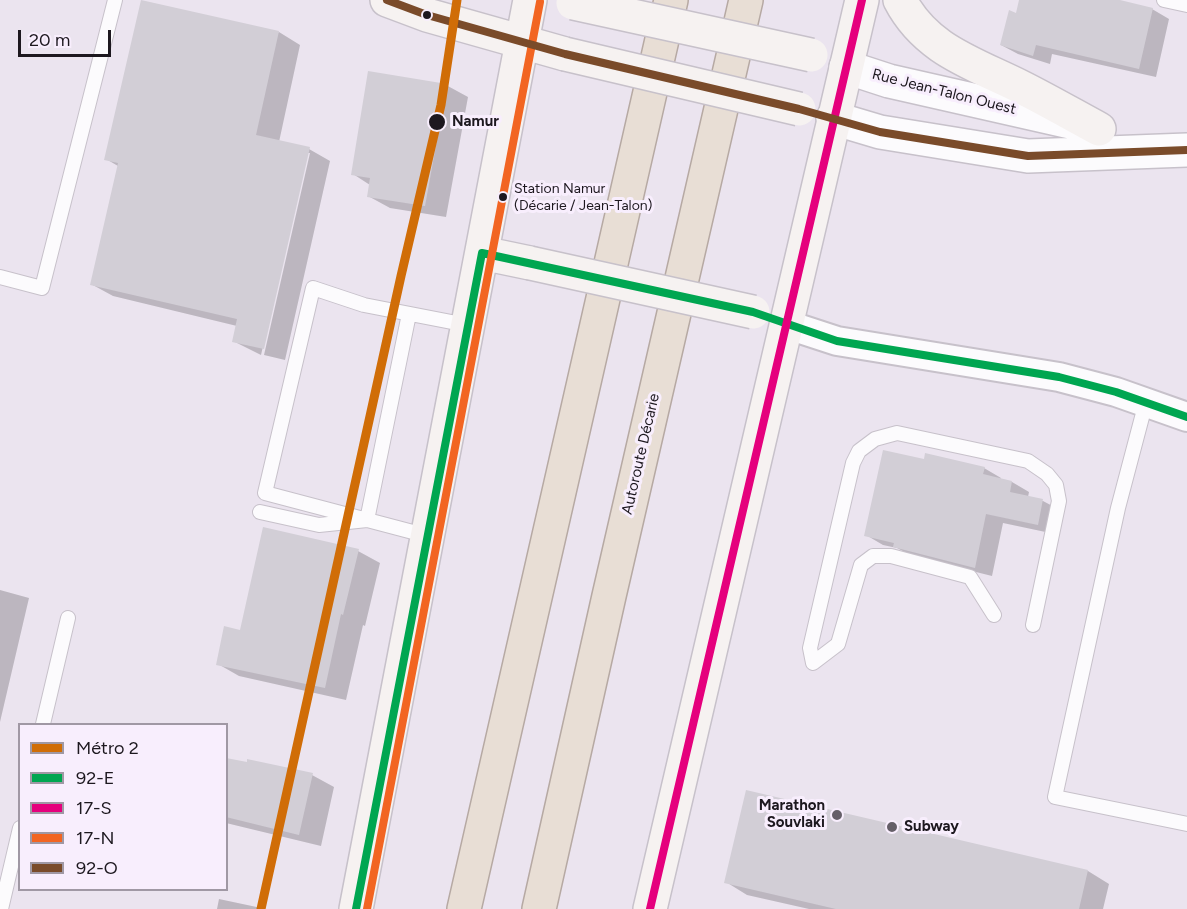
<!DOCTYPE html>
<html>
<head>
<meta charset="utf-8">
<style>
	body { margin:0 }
	#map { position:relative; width:1187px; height:909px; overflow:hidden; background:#ebe4ef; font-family:Figtree,sans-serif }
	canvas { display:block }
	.legend { position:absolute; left:18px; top:723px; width:210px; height:168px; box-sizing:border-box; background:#f8eefd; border:2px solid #a098a4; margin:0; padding:8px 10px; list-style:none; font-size:18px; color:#1d181f }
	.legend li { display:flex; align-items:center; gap:12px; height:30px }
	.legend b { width:30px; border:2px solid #a098a4 }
	.scale { position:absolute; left:18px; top:30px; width:93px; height:27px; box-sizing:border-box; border:3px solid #1d181f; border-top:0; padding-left:8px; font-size:18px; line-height:21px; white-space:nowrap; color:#1d181f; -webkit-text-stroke:4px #f8eefd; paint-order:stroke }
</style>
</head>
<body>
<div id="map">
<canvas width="1187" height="909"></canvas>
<ul class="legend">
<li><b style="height:8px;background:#d06d07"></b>Métro 2</li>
<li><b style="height:8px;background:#00a651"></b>92-E</li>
<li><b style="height:8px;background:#e5007d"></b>17-S</li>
<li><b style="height:8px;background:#f26522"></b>17-N</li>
<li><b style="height:8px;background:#7a4b2a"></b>92-O</li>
</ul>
<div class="scale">20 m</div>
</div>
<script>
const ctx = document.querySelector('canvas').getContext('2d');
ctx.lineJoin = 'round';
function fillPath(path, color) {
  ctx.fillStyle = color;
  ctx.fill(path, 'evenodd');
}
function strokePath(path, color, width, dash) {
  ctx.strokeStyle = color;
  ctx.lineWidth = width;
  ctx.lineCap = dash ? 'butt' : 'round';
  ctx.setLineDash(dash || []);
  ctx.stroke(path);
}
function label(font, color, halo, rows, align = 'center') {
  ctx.font = font + ' Figtree,sans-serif';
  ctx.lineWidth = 6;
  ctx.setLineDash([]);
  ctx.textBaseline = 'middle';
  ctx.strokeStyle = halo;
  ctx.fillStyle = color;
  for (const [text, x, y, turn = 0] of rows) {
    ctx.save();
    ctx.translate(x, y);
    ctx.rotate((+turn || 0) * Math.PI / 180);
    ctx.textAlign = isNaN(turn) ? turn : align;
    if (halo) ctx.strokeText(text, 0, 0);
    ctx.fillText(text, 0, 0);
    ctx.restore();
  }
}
fillPath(new Path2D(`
	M1020,0H1113L1152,9L1169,19L1156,77L1052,54L1050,64L1018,54L1001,45L1017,15Z
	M279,32L300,45L279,142L309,149L330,161L285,360L264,355L310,153H307L261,355L233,341L237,326L113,296L91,284L118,166L106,159Z
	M446,85L468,97L446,217L390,208L368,196L370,185L353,174Z
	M925,461L984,468L1001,478L1000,480L1012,482L1029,492L1028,497L1043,501L1060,510L1055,534L1003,523L992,576L912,556L897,548L883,545L866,535Z
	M358,551L380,563L365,626L363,625L346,700L239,676L218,664L241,632Z
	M0,590L29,598L0,722Z
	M226,759L312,775L334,787L321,846L226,823Z
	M1088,871L1109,884L1103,909H809L747,895L726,882Z
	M219,899L266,909H217Z`), '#0003');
fillPath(new Path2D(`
	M141,0L279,31L256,135L310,147L264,349L232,342L237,319L90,285L118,163L104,160Z
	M1019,0H1120L1153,8L1139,69L1036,45L1033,56L1000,45L1009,10L1016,13Z
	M368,71L447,84L425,206L367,197L370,178L351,175Z
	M883,450L924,459L925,453L985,467L983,474L1012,481L1010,492L1043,499L1038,525L986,514L975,568L893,547L894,543L864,536Z
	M263,527L359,549L343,615L341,614L325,688L216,665L224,626L240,630Z
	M226,758L247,762V759L313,773L299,835L226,817Z
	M746,790L1088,870L1079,909H836L724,883Z`), '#d2ced6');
const service = new Path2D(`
	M1164,0L1187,5
	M0,277L42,288L115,0
	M1146,402L1118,508L1055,797L1187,824
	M260,512L319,525L367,520L409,314
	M428,536L265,493L313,288L364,305L467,325
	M994,615L970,577L891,556H873L861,565L838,644L813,663L810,648L853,463L859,451L875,439L897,433L1028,461L1047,474L1056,485L1059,501L1033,625
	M43,724L68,618
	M1,909L20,828`);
const minor = new Path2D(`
	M785,324L837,341L1059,377L1116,392L1187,417`);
const tertiary = new Path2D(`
	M846,67L889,81L1083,125
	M833,118L880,132L1028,156L1187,150`);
const secondary = new Path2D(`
	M387,0L427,15L565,54
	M900,0C926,50 973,63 1021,87C1047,100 1073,115 1099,129
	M482,253L530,263
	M356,909L530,0
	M650,909L862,0`);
const motorway = new Path2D(`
	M464,909L671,0
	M539,909L609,596L746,0`);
strokePath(service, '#c7c1ca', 16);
strokePath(minor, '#c7c1ca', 32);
strokePath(tertiary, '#c7c1ca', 36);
strokePath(secondary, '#c7c1ca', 36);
strokePath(motorway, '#b6a9a3', 36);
strokePath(service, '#fcfbfd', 14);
strokePath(minor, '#fcfbfd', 28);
strokePath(tertiary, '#fcfbfd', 33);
strokePath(secondary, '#f6f2f1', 33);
strokePath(motorway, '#e8ded5', 33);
const secondaryBridge = new Path2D(`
	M573,3L811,55
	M565,54L799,109
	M530,263L753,312`);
strokePath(secondaryBridge, '#c7c1ca', 36, []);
strokePath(secondaryBridge, '#f6f2f1', 33);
strokePath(new Path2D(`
	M356,909L482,253L753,312L837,341L1059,377L1116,392L1187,417`), '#00a651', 8);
strokePath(new Path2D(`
	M650,909L862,0`), '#e5007d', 8);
strokePath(new Path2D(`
	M367,909L540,2`), '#f26522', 8);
strokePath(new Path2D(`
	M387,0L427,15L565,54L799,109L880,132L1028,156L1187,150`), '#7a4b2a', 8);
strokePath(new Path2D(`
	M261,909L401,276L441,105L457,0`), '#d06d07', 9);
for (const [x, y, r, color] of [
	[427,15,5,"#1d181f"],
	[437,122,9,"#1d181f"],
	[503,197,5,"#1d181f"],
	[837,815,6,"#655f68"],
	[892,827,6,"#655f68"]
]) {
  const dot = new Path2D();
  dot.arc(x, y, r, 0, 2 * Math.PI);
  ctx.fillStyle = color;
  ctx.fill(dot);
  strokePath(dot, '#f8eefd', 2);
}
label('14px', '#1d181f', '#f8eefd', [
	["Station Namur",514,189],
	["(Décarie / Jean-Talon)",514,206]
], 'left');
label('15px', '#1d181f', '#f8eefd', [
	["Rue Jean-Talon Ouest",944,92,14],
	["Autoroute Décarie",641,454,-77]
]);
label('bold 15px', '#1d181f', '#f8eefd', [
	["Namur",452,122]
], 'left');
label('bold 15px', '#1d181f', '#f8eefd', [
	["Marathon",825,806],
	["Souvlaki",825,823],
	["Subway",904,827,"left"]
], 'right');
</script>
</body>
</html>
